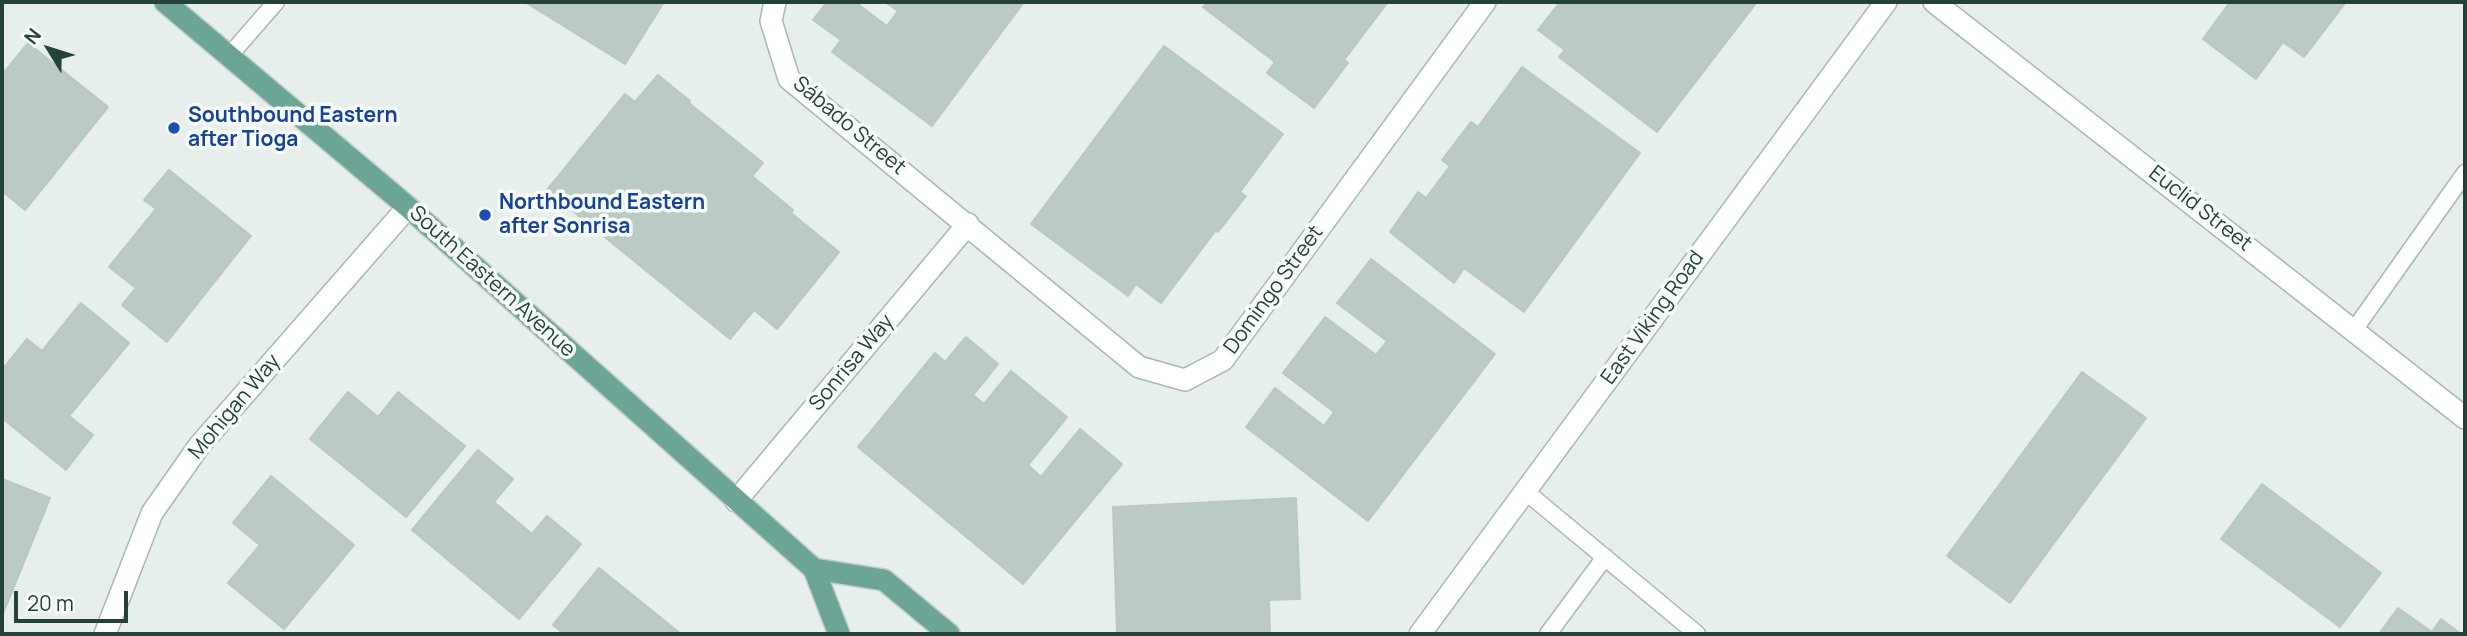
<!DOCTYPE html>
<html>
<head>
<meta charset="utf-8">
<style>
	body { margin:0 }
	#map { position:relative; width:2467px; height:636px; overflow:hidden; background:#e6efeb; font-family:Manrope,sans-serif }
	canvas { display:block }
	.frame { position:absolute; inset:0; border:4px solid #24423a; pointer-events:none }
	.north { position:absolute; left:14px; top:14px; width:70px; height:70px; -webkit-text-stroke:5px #f7fbf9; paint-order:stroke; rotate:308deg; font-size:19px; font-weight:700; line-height:28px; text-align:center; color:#24423a }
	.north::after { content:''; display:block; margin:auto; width:24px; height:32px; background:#24423a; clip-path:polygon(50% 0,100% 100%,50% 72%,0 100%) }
	.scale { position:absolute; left:14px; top:591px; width:114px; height:32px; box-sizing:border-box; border:4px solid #24423a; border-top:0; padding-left:9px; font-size:21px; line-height:24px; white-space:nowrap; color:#24423a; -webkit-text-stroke:5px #f7fbf9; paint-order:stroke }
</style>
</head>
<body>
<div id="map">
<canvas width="2467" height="636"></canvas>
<div class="frame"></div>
<div class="north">N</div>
<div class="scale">20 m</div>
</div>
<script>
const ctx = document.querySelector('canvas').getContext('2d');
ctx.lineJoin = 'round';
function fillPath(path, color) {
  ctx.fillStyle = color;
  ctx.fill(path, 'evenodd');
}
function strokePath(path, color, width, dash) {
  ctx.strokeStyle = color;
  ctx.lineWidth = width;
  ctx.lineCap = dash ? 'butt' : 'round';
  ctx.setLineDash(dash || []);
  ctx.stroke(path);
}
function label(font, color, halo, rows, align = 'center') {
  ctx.font = font + ' Manrope,sans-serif';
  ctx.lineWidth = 7;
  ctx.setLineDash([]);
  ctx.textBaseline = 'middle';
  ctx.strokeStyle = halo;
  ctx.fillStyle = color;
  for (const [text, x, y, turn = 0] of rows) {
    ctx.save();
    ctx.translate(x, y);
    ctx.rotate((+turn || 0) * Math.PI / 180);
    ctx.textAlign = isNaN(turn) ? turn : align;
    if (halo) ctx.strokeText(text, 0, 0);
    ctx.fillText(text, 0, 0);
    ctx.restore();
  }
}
const building = new Path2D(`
	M525,2H664L625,64Z
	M827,2H855L887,26L898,11L885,2H1024L932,126L832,52L841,40L813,20Z
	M1207,2H1388L1344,60L1348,63L1314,108L1267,73L1275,62L1203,7Z
	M1560,2H1569L1575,6L1578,2H1757L1657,132L1559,57L1565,50L1538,30Z
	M2230,2H2346L2304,57L2283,42L2256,79L2203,39Z
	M28,43L108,107L25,210L2,191V75Z
	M1164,46L1283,134L1240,192L1246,196L1218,232L1216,230L1161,303L1136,284L1128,296L1031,224Z
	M1522,67L1640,153L1524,312L1464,268L1454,283L1390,232L1418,192L1426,198L1450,166L1442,160L1471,122L1478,127Z
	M658,75L690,101L689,103L763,163L752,176L793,210L791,213L839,252L777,329L754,310L730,339L547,190L625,94L635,102Z
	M169,170L251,236L167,342L122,305L136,288L109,267L156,209L144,200Z
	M1371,259L1495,354L1368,521L1246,427L1275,388L1324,426L1334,412L1283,373L1325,317L1376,355L1387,341L1337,303Z
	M81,303L129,343L69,416L93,435L66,470L2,418V370L27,339L42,351Z
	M966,337L998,364L973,395L984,404L1011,371L1067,417L1028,465L1041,477L1080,429L1122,464L1023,584L858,447L935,353L945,362Z
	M2082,372L2146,418L2010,603L1947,556Z
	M348,392L378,417L398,392L465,446L406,517L310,439Z
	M478,450L513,479L494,502L532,534L547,516L581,544L519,619L412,530Z
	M271,476L354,545L284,629L228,583L260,545L233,523Z
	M2,479L50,498L2,616Z
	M2262,484L2381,573L2340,627L2221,539Z
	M1296,498L1300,599L1269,600L1270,634H1117L1113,507Z
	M599,568L681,634H564L553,625Z
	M2398,608L2432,632L2441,619L2461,634H2379Z`);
fillPath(building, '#bbcac4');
strokePath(building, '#b8c9c2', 2);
const service = new Path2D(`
	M229,56L276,2
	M2354,330L2465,173
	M1525,491L1697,634
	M1548,634L1605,557`);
const minor = new Path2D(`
	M775,2L771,21L789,79L1139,367L1185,380L1223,360L1485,2
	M1934,2L2465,418
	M736,501L968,224
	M105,634L152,513L199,446L408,207`);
const tertiary = new Path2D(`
	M1420,634L1886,2`);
const primary = new Path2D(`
	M165,2L408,207L814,569L839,634
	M814,569L884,580L949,634`);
strokePath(service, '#a8b8b2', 19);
strokePath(minor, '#a8b8b2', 24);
strokePath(tertiary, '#a8b8b2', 24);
strokePath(primary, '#c2cac8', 24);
strokePath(service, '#fff', 16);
strokePath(minor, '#fff', 21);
strokePath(tertiary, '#fff', 21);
strokePath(primary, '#6aa596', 21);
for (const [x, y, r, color] of [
	[174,128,7,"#1a4fb4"],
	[485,215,7,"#1a4fb4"]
]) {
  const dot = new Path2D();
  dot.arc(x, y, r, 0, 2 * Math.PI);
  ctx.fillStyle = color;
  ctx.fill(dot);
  strokePath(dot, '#f7fbf9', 2.5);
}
label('bold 21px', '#164399', '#f7fbf9', [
	["Southbound Eastern",188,116],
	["after Tioga",188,140],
	["Northbound Eastern",499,203],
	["after Sonrisa",499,227]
], 'left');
label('21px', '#24423a', '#f7fbf9', [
	["Sábado Street",849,126,40],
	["Euclid Street",2200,209,38],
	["South Eastern Avenue",492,282,42],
	["Domingo Street",1274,290,-54],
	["East Viking Road",1653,318,-54],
	["Sonrisa Way",852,363,-50],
	["Mohigan Way",235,407,-50]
]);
</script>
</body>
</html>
